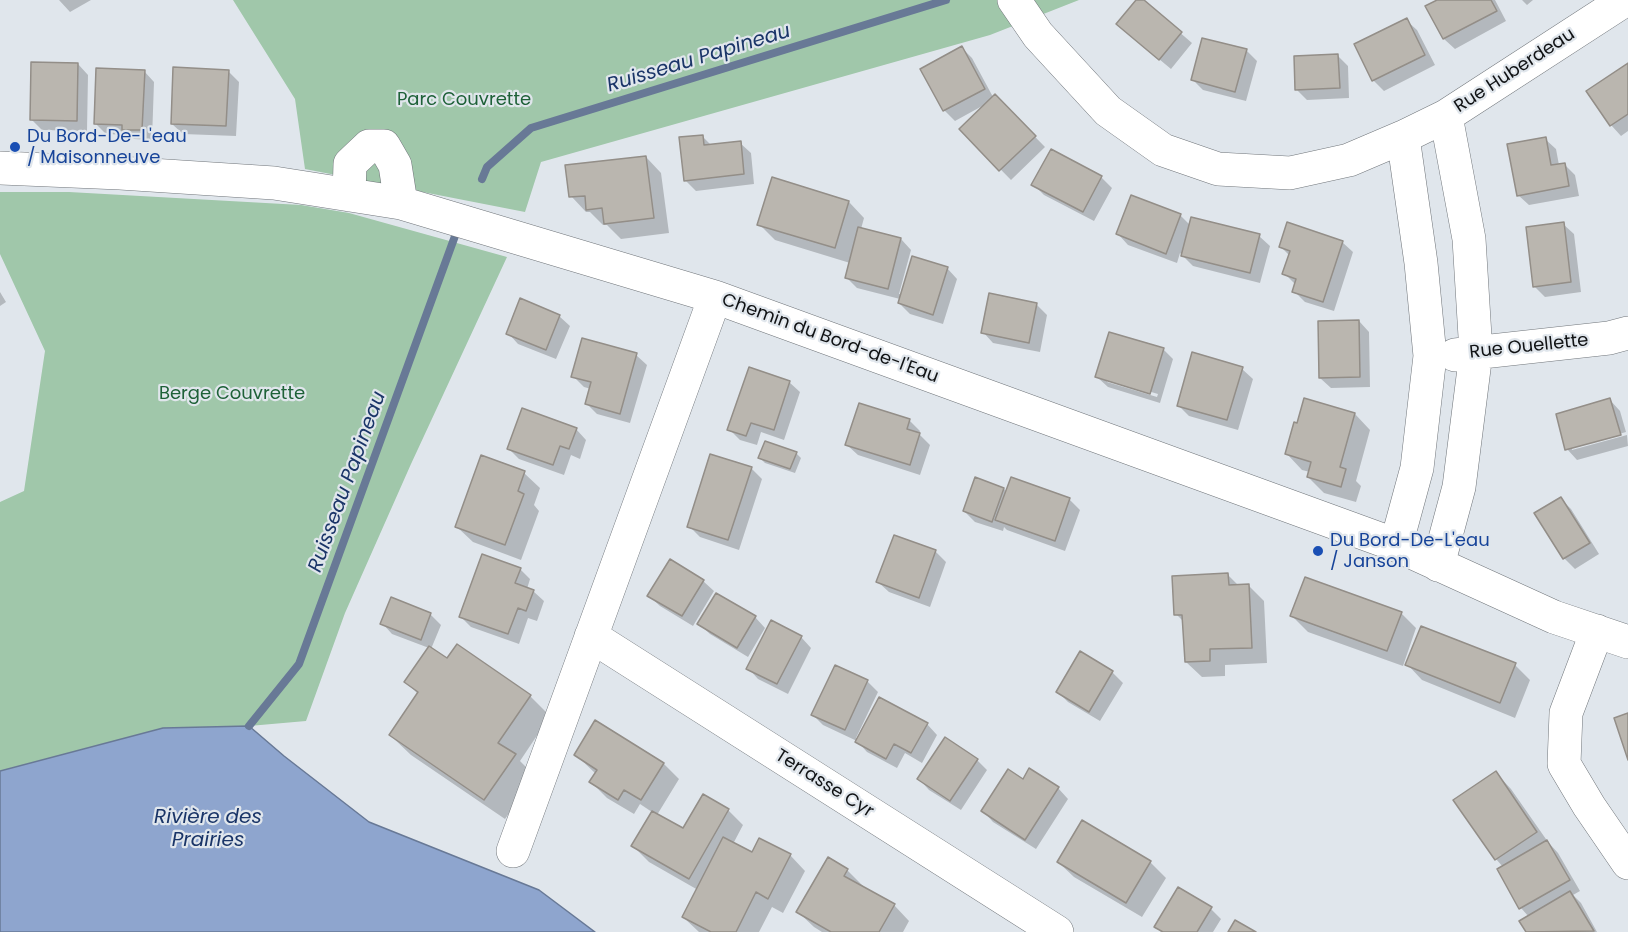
<!DOCTYPE html>
<html>
<head>
<meta charset="utf-8">
<style>
	body { margin:0 }
	canvas { display:block; background:#e0e6ec }
</style>
</head>
<body>
<canvas width="1628" height="932"></canvas>
<script>
const ctx = document.querySelector('canvas').getContext('2d');
ctx.lineJoin = 'round';
function fillPath(path, color) {
  ctx.fillStyle = color;
  ctx.fill(path, 'evenodd');
}
function strokePath(path, color, width, dash) {
  ctx.strokeStyle = color;
  ctx.lineWidth = width;
  ctx.lineCap = dash ? 'butt' : 'round';
  ctx.setLineDash(dash || []);
  ctx.stroke(path);
}
function label(font, color, halo, rows, align = 'center') {
  ctx.font = font + ' Poppins,sans-serif';
  ctx.lineWidth = 4.5;
  ctx.setLineDash([]);
  ctx.textBaseline = 'middle';
  ctx.strokeStyle = halo;
  ctx.fillStyle = color;
  for (const [text, x, y, turn = 0] of rows) {
    ctx.save();
    ctx.translate(x, y);
    ctx.rotate((+turn || 0) * Math.PI / 180);
    ctx.textAlign = isNaN(turn) ? turn : align;
    if (halo) ctx.strokeText(text, 0, 0);
    ctx.fillText(text, 0, 0);
    ctx.restore();
  }
}
fillPath(new Path2D(`
	M233,0H1079L990,35L541,162L525,212L305,169L295,99Z
	M0,192H69L301,205L349,213L507,257L411,464L345,613L306,721L249,726L163,728L0,771V502L24,491L45,351L0,254Z`), '#a0c7aa');
const water = new Path2D(`
	M249,726L284,756L369,822L539,890L595,932H0V771L163,728Z`);
fillPath(water, '#8ea5ce');
strokePath(water, '#687996', 1.5);
fillPath(new Path2D(`
	M59,0H91L70,12Z
	M1138,0H1142L1192,43L1171,69L1129,34Z
	M1441,0H1495L1506,21L1455,49L1444,39L1428,7Z
	M1522,0H1533L1527,5Z
	M1406,20L1417,30L1435,65L1384,91L1373,80Z
	M962,48L972,58L993,97L995,96L1045,147L1011,180L961,129L984,105L955,121L944,110L922,69Z
	M1246,50L1257,61L1246,101L1203,90L1192,79Z
	M1338,56L1348,66L1349,98L1307,100L1297,90Z
	M78,64L88,75L87,131L42,130L32,120Z
	M1628,65V131L1621,136L1611,125Z
	M144,71L154,82L152,140L134,139L130,135L106,134L96,124Z
	M228,71L239,82L236,136L183,134L172,124Z
	M702,136L712,146L740,143L751,153L754,184L696,191L685,180Z
	M1545,139L1556,149L1559,165L1564,164L1575,175L1579,196L1529,205L1518,195Z
	M646,157L661,173L669,233L621,239L607,225H603L590,212H586L571,196Z
	M1101,177L1112,188L1094,221L1044,195L1033,184Z
	M849,202L864,218L861,229L901,239L911,250L899,294H902L947,268L957,279L943,324L910,314L899,303L900,299L857,288L846,277L850,263L775,240L759,224Z
	M1180,215L1190,225L1259,236L1270,246L1260,283L1193,266L1180,253L1177,263L1128,245L1118,234Z
	M1563,224L1574,234L1581,292L1545,297L1534,286Z
	M1342,242L1353,252L1334,311L1305,302L1294,291L1295,284L1284,273L1290,256L1281,247Z
	M0,292L6,302L0,306Z
	M990,295L1037,305L1047,315L1040,352L993,343L983,332Z
	M559,316L570,326L556,359L518,344L508,333Z
	M1359,321L1369,332L1370,387L1331,388L1320,378Z
	M1163,349L1173,359L1160,403L1108,387L1097,377ZM1107,379L1158,394L1157,397L1107,382Z
	M636,355L647,365L630,423L597,414L587,404L591,389L584,387L573,376Z
	M1242,369L1253,379L1238,430L1189,416L1178,405Z
	M789,382L800,392L784,440L761,432L757,445L740,440L729,429Z
	M1610,400L1620,411L1626,432L1572,447V450L1627,435L1628,446L1577,460L1567,449Z
	M859,405L910,421L920,431L919,434L930,445L920,475L858,455L847,445Z
	M1355,414L1370,430L1356,481L1361,486L1356,502L1324,493L1308,477L1310,472L1302,470L1287,454Z
	M576,429L586,440L580,459L571,455L564,475L519,459L509,449Z
	M796,453L801,458L795,473L765,463L760,458Z
	M711,456L752,469L762,479L739,550L700,537L689,526Z
	M482,457L524,473L540,488L534,505L539,511L521,560L473,542L457,527Z
	M1004,489L1007,492L1069,499L1080,510L1065,551L1007,530L1004,527L1003,531L975,522L964,511Z
	M1561,499L1571,509L1599,554L1575,569L1564,558L1536,514Z
	M894,537L936,552L946,562L930,607L889,592L878,582Z
	M520,569L530,579L527,589L533,591L544,601L537,621L528,618L519,644L471,627L461,617Z
	M1227,574L1239,586L1248,585L1264,601L1267,663L1225,665V676L1202,677L1186,662L1184,622L1176,614Z
	M703,581L714,591L693,626L660,606L649,596Z
	M1401,613L1416,628L1403,666L1308,632L1292,616Z
	M430,614L441,625L431,649L448,660L530,696L550,716L520,761L535,776L505,819L411,755L390,735L418,694L406,682L429,648L392,634L382,623Z
	M755,617L765,628L748,657L710,634L699,624Z
	M801,637L811,648L788,694L758,679L748,668Z
	M1407,664L1515,665L1530,680L1515,718L1422,680Z
	M1112,672L1123,683L1100,721L1068,702L1057,691Z
	M867,681L878,692L856,738L859,739L927,724L937,735L922,763L905,753L897,768L867,752L857,741L823,725L813,715Z
	M596,722L664,764L679,779L657,815L684,830L728,810L743,825L733,844L752,854L790,855L805,871L783,913L772,907L759,932H699L683,917L698,890L649,862L633,846L652,812L640,804L634,814L607,798L591,782L596,774L576,755Z
	M977,760L987,770L961,810L929,790L919,779Z
	M1496,773L1511,789L1548,842L1558,853L1580,891L1573,895L1581,903L1597,932H1527L1521,921L1529,917L1521,908L1499,870L1503,867L1496,859Z
	M1058,788L1068,799L1036,849L993,822L983,811Z
	M828,859L847,870L863,886L862,887L894,905L909,921L903,932H822L814,927L798,912Z
	M1058,862H1150L1166,878L1142,917L1074,877Z
	M1211,909L1221,919L1213,932H1161L1156,927Z`), '#0003');
strokePath(new Path2D(`
	M482,179L487,167L531,128L946,0
	M249,726L299,664L455,236`), '#687996', 8);
const building = new Path2D(`
	M1136,0H1144L1182,32L1159,60L1116,24Z
	M1437,0H1491L1497,11L1443,39L1425,6Z
	M1407,18L1425,55L1372,81L1354,44Z
	M1202,38L1247,49L1235,92L1191,80Z
	M962,46L985,89L943,111L920,69Z
	M1338,54L1340,88L1295,90L1294,56Z
	M31,62L78,63L77,121L30,120Z
	M1628,63V114L1610,126L1586,91Z
	M173,67L229,70L226,126L171,124Z
	M96,68L145,70L142,130H122V125L94,124Z
	M995,94L1036,136L999,171L959,129Z
	M703,135L704,145L741,141L744,174L684,181L679,137Z
	M1546,137L1551,165L1565,163L1569,186L1517,196L1507,144Z
	M1051,149L1102,176L1083,212L1031,185Z
	M646,156L654,218L604,224L602,208L586,210L585,196L569,197L565,165Z
	M772,177L849,201L835,248L757,225Z
	M1131,195L1181,214L1166,254L1116,234Z
	M1191,217L1260,234L1250,273L1181,256Z
	M1287,222L1343,241L1323,302L1292,292L1296,279L1282,274L1290,251L1279,247Z
	M1564,222L1571,282L1533,287L1526,227Z
	M858,227L901,238L888,289L845,278Z
	M912,256L948,267L933,315L898,303Z
	M989,293L1037,303L1029,343L981,333Z
	M520,298L560,315L546,350L506,334Z
	M1359,320L1360,377L1319,378L1318,321Z
	M1109,332L1164,348L1150,394L1095,377Z
	M582,338L637,353L620,414L585,404L591,382L571,377Z
	M1192,352L1243,367L1227,420L1177,406Z
	M749,367L790,381L774,430L751,423L746,436L727,430Z
	M1304,398L1355,413L1340,467L1346,469L1341,487L1307,477L1311,462L1285,454L1294,422L1297,423Z
	M1610,398L1621,435L1565,450L1556,414Z
	M859,403L910,419L907,429L920,433L910,465L845,445Z
	M522,408L577,428L569,449L560,446L553,465L507,449Z
	M765,441L797,452L790,469L758,458Z
	M710,454L752,467L728,540L687,527Z
	M481,455L525,471L518,491L524,494L505,545L455,527Z
	M975,477L1004,488L992,522L963,511Z
	M1011,477L1070,498L1055,541L995,520Z
	M1561,497L1590,543L1563,559L1534,513Z
	M894,535L936,550L919,598L876,582Z
	M482,554L521,568L515,583L534,590L526,611L518,608L508,634L459,617Z
	M670,559L704,580L682,616L647,596Z
	M1228,573L1229,585L1249,584L1252,648L1210,649V661L1185,662L1182,615H1174L1172,576Z
	M1305,577L1402,612L1387,651L1290,616Z
	M716,593L756,616L737,648L697,624Z
	M391,597L431,613L421,640L380,624Z
	M771,620L802,636L777,684L746,669Z
	M1421,626L1516,663L1500,703L1405,665Z
	M457,644L531,695L498,743L516,754L484,800L389,735L418,692L404,682L429,646L447,658Z
	M1080,651L1113,671L1089,712L1056,692Z
	M835,665L868,680L845,730L811,715Z
	M879,697L928,723L911,753L894,744L886,759L855,742Z
	M1628,713V760L1614,718Z
	M595,720L664,763L641,800L624,790L618,800L589,782L597,770L574,755Z
	M945,737L978,759L950,801L917,779Z
	M1029,768L1059,787L1025,840L981,811L1008,769L1023,779Z
	M1496,771L1537,832L1495,860L1453,800Z
	M703,794L729,809L689,879L631,846L652,811L683,828Z
	M1082,820L1151,861L1126,903L1057,862Z
	M723,837L752,852L759,838L791,854L768,899L756,892L736,932H711L682,917Z
	M1547,840L1570,880L1519,909L1497,869Z
	M828,857L848,869L844,876L895,904L879,932H831L796,912Z
	M1178,887L1212,907L1197,932H1163L1154,927Z
	M1570,891L1594,931L1526,932L1519,921Z
	M1235,920L1256,932H1228Z`);
fillPath(building, '#bab6af');
strokePath(building, '#938e88', 1.5);
const minor = new Path2D(`
	M1014,0L1038,35L1108,111L1163,150L1218,169L1290,173L1349,160L1403,137L1446,116L1625,0
	M0,168L120,173L274,183L401,203L715,297L1396,545L1554,617L1628,642
	M349,195L350,164L369,146H384L395,165L401,203
	M1455,355L1609,338L1628,333
	M1396,545L1417,468L1430,356L1421,263L1403,137
	M1438,565L1459,487L1476,353L1469,239L1446,116
	M1597,631L1566,713L1564,764L1589,806L1628,863
	M591,636L1057,932
	M513,851L715,297`);
strokePath(minor, '#71767b', 34);
strokePath(minor, '#fff', 33);
for (const [x, y, r, color] of [
	[15,147,6,"#1a4fb4"],
	[1318,551,6,"#1a4fb4"]
]) {
  const dot = new Path2D();
  dot.arc(x, y, r, 0, 2 * Math.PI);
  ctx.fillStyle = color;
  ctx.fill(dot);
  strokePath(dot, '#e0e6ec', 2);
}
label('18px', '#101214', '#e0e6ec', [
	["Rue Huberdeau",1515,71,-33],
	["Chemin du Bord-de-l'Eau",830,339,20],
	["Rue Ouellette",1529,347,-6],
	["Terrasse Cyr",824,784,32]
]);
label('18px', '#1e6138', '#e0e6ec', [
	["Parc Couvrette",464,100],
	["Berge Couvrette",232,394]
]);
label('18px', '#164399', '#e0e6ec', [
	["Du Bord-De-L'eau",27,137],
	["/ Maisonneuve",27,158],
	["Du Bord-De-L'eau",1330,541],
	["/ Janson",1330,562]
], 'left');
label('italic 20px', '#1a3568', '#e0e6ec', [
	["Ruisseau Papineau",699,59,-17],
	["Ruisseau Papineau",348,482,-70],
	["Rivière des",208,818],
	["Prairies",208,841]
]);
</script>
</body>
</html>
